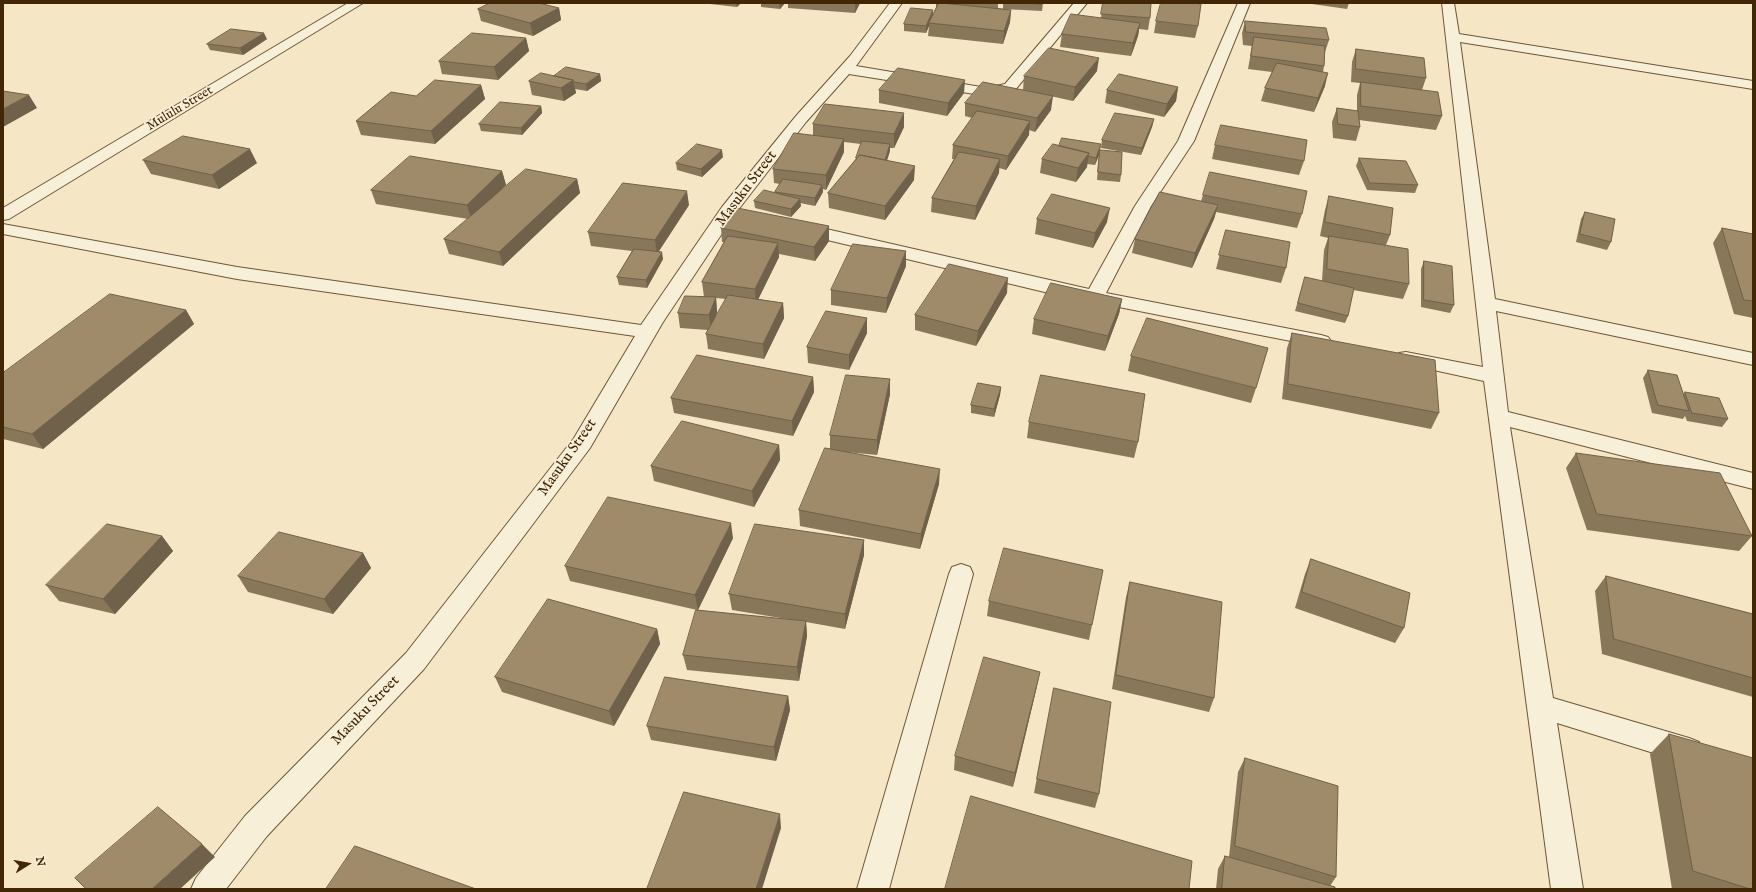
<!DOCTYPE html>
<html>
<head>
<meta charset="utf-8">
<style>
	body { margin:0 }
	#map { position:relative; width:1756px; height:892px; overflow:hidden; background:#f5e6c5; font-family:"IM FELL English",serif }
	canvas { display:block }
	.frame { position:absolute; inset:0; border:4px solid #412706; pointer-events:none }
	.north { position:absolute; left:8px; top:844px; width:40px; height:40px; -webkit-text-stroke:3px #f8efd9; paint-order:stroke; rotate:79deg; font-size:11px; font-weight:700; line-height:16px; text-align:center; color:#412706 }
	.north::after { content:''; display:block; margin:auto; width:14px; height:18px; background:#412706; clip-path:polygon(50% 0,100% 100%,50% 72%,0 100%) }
</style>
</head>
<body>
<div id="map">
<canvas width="1756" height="892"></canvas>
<div class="frame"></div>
<div class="north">N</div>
</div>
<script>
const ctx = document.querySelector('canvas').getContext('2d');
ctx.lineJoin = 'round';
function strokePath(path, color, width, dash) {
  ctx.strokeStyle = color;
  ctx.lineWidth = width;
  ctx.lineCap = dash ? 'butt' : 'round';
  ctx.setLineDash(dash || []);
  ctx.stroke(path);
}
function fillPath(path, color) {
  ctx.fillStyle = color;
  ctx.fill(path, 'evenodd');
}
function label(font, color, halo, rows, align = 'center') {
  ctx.font = font + ' "IM FELL English",serif';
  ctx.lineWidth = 3.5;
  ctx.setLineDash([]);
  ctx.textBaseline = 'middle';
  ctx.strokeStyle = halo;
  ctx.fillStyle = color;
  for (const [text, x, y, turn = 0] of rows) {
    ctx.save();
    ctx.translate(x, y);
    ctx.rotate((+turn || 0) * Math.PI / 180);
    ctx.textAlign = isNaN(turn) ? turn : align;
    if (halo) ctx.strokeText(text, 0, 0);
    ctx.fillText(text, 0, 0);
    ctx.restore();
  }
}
const minor = new Path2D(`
	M348,3H363L9,219L3,220V208Z
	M890,3H902L856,66L987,88L1005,84L1074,3H1087L1015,90L1000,95L987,96L849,74L806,122L735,214L663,322L590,448L424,669L267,836L226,889H191L196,878L245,816L406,653L574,438L635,336L237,279L3,234V224L237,267L641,325L722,207L796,116L850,56Z
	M1238,3H1250L1194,141L1151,206L1106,293L1321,335L1328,337L1331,341L1328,345L1321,347L1053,294L794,232L791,228L794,224L800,223L1089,289L1135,206L1178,141Z
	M1442,3H1454L1459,34L1753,81V89L1460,42L1495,299L1753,353V365L1496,311L1508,412L1753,473V489L1510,427L1553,698L1689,738L1699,742L1703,751L1699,760L1689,764L1557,723L1583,889H1551L1484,381L1406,364L1399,363L1396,358L1399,353L1406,352L1483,367Z
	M961,564L970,567L973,574L889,889H857L949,574L952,567Z`);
strokePath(minor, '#6e5736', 2);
fillPath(minor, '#f8efd9');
fillPath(new Path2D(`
	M701,3H741L737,7Z
	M761,3H785L780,9L761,7Z
	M788,3H860L855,13L788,8Z
	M936,3H998V8L1011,10L1010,22L1003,44L928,36L929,26L926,33L904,31V24L933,15L936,8Z
	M1003,3H1043L1042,11L1003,9Z
	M1103,3L1150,18L1148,30L1139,29L1138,36L1131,56L1060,47L1062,34L1101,18Z
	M1305,3H1349L1347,9Z
	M1364,3H1381V4H1365Z
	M559,8L561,20L533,36L481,21L478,9Z
	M1156,21L1198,26L1195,38L1154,33Z
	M1245,21L1329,40L1325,52L1324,66L1323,72L1325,86L1314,112L1261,101L1265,88L1272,72L1248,69L1252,46L1243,45L1242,33Z
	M526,38L529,51L498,80L442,74L439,61Z
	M267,39L243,55L210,50L207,44Z
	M1356,49L1426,78L1422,90L1442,116L1436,130L1359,120L1360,127L1356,141L1333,138L1332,122L1337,108L1357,111V95L1360,83L1351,82L1352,62Z
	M1097,71L1073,101L1023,90L1024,76Z
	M600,74L601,81L587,91L575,89L576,93L564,101L532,95L529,81L554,76Z
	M481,85L485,99L435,144L361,135L356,121L416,96Z
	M1178,87L1176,101L1164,117L1105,103L1107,90Z
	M879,90L964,93L947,116L879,103Z
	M965,103L1051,110L1035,132L1029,130V135L1006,170L999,168V173L975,220L931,212L932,198L954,159H952L953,145L972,118L965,116Z
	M541,106L542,113L522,135L481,131L479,124Z
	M1154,119L1152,127L1141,155L1101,148L1102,140Z
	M813,124L904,127L894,148H890V151L887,161L914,180L885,220L829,208L828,193L856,159L861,144L844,142V152L826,190L823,189V192L815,206L800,203L801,206L791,217L755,208L754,201L775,193L780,184L774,183L773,169L813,135Z
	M1215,145L1304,161L1299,175L1212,159Z
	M1059,146L1100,150L1121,175L1120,182L1097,180L1099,155L1095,165L1087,164V167L1076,182L1040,173L1042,159Z
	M723,157L702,177L677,170L676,163Z
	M1359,158L1418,185L1415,193L1367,190L1356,166Z
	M143,160L257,163L219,189L151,174Z
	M502,171L506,185L495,196L577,179L580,193L503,266L449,254L444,239L468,219L376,204L371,190Z
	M1203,195L1302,214L1297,228L1216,212L1214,219L1192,268L1132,253L1135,239L1201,201Z
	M1329,196L1390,235L1386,245L1409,284L1403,299L1353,290L1348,316L1345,323L1295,311L1305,277L1322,281L1324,250L1328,238L1320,236L1325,210Z
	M689,205L659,251L663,259L647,288L619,285L617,277L632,251L591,246L588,232Z
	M1585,212L1611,242L1607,250L1576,242L1581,219Z
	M1037,219L1107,222L1093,248L1035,234Z
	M829,226V241L815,261L779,254V257L758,299L783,303L784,318L764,359L708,349L706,334L708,330L680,328L678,313L704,297L702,282L724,242H722L721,228ZM716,298L726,299L716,317L717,312Z
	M1722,228L1753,234V318L1734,314L1713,243Z
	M1226,230L1286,268L1281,283L1216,269Z
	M1424,261L1454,305L1450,313L1421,307V269Z
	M906,266L886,313L831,305V290Z
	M1007,293L976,346L915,330V315Z
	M1122,299L1119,314L1105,351L1032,334L1034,319Z
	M186,310L194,324L43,449L3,439V373Z
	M867,333L849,370L808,363L807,347Z
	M1292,333L1439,413L1431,429L1282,399L1287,348Z
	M1131,356L1256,388L1251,403L1128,371Z
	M1648,370L1683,394L1685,392L1728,419L1722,427L1687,421L1685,416L1683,419L1652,413L1643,378Z
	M813,377L814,392L793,436L674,413L671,398Z
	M890,379V394L877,455L846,452L939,484L920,549L800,526L799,510L830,449V435Z
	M1001,387L1000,395L994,417L971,413V405Z
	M1029,422L1138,442L1134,458L1027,438Z
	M779,445L780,460L754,507L654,481L651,466Z
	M1576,453L1752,536L1739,551L1587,530L1566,468Z
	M162,536L173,551L115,614L59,601L46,585Z
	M733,538L698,610L793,620L732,610L729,594L864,540V555L845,629L806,622L807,636L799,681L687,670L683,655L697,610L570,581L565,566Z
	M363,553L371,568L333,614L248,592L238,576Z
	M1311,559L1404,628L1395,643L1295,608L1305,574Z
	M1606,576L1753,614V697L1602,654L1595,591Z
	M1130,582L1214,698L1209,712L1112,689L1126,597Z
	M989,601L1092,625L1089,640L987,616Z
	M657,629L660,644L614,726L502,692L495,677Z
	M1037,686L1013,787L954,770L955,756Z
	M1054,688L1099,794L1095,808L1034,793Z
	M788,696L790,710L776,761L651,740L647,726Z
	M1669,734L1753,889H1672L1650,754Z
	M1245,758L1336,877L1330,886L1335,889H1216L1218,869L1225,856L1229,857L1238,772Z`), '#89775a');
fillPath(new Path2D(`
	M736,3H741L737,7Z
	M779,3H785L780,9Z
	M855,3H860L855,13Z
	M559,8L561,20L533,36L530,23Z
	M933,10V16L929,23V26L926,33V26Z
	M1011,10L1010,22L1003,44L1004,31Z
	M1140,23L1138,36L1131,56L1133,43Z
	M264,33L267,39L243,55L240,48Z
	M526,38L529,51L498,80L494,67Z
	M1099,58L1097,71L1073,101L1075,87Z
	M1328,73L1325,86L1314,112L1318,98Z
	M600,74L601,81L587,91L586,84Z
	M573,80L576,93L564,101L561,88Z
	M965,80L964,93L947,116L948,103Z
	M481,85L485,99L435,144L431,131Z
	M1178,87L1176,101L1164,117L1167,104Z
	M29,95L37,108L3,127V109Z
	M1053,96L1051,110L1035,132L1037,118Z
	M541,106L542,113L522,135L521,128Z
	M904,113V127L894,148V134Z
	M1154,119L1152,127L1141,155L1142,148Z
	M1030,121L1029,135L1006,170L1008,156Z
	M844,139V152L826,190V175Z
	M890,144V151L884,168L885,161Z
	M1101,144L1100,151V150L1099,155L1095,165L1096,158Z
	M250,149L257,163L219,189L212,175Z
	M722,150L723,157L702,177L701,169Z
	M1089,153L1087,167L1076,182L1078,168Z
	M1000,159L999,173L975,220L976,206Z
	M915,166L914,180L885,220V206Z
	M502,171L506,185L471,219L467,205Z
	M577,179L580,193L503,266L499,252Z
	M822,185L823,192L815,206V198Z
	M687,191L689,205L657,254L655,240Z
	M800,199L801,206L791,217V209Z
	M1218,205L1214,219L1192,268L1195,253Z
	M1110,208L1107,222L1093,248L1095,233Z
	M829,226V241L815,261L814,247Z
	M778,243L779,257L756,304L755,289Z
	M906,251V266L886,313L887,298Z
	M662,252L663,259L647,288L646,280Z
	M1008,278L1007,293L976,346L978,331Z
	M716,297L717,312L711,330L709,315Z
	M1122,299L1119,314L1105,351L1108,336Z
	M783,303L784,318L764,359L763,344Z
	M186,310L194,324L43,449L32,434Z
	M867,318V333L849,370V355Z
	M813,377L814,392L793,436L792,421Z
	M890,379V394L877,455V440Z
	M1001,387L1000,395L994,417V409Z
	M779,445L780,460L754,507L752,491Z
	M940,469L939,484L920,549L921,534Z
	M731,523L733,538L698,610L695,595Z
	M162,536L173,551L115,614L103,599Z
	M864,540V555L845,629V614Z
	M363,553L371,568L333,614L324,599Z
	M806,621L807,636L799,681L797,667Z
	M657,629L660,644L614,726L609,711Z
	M1040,672L1037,686L1013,787L1015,773Z
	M788,696L790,710L776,761L774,747Z
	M780,814L781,828L762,889H756Z
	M202,844L215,857L180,889H152Z`), '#6f614a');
const building = new Path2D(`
	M490,3H539L559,8L530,23L478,9Z
	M939,3H941L1011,10L1004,31L929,23Z
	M1019,3H1043L1042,4Z
	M1103,3H1151L1150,18L1101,14Z
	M1161,3H1193L1201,4L1198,26L1156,21Z
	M911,8L933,10L926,26L904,24Z
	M1071,14L1140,23L1133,43L1062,34Z
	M1245,21L1326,28L1329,40L1246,32Z
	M231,29L264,33L240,48L207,44Z
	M472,33L526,38L494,67L439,61Z
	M1254,37L1325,46L1324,66L1251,56Z
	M1049,48L1099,58L1075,87L1024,76Z
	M1356,49L1424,58L1426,78L1356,69Z
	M1277,63L1328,73L1318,98L1265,88Z
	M566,67L600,74L586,84L574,82L573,80L554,76Z
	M898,68L965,80L948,103L879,90Z
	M541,73L573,80L561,88L529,81Z
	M1119,74L1178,87L1167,104L1107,90Z
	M435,80L481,85L431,131L356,121L391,92L416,96Z
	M983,82L1053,96L1037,118L965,103Z
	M1361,82L1438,92L1442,116L1361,106Z
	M3,91L29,95L3,109Z
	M500,102L541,106L521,128L479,124Z
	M825,104L904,113L894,134L813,124Z
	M1337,108L1358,111L1360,127L1338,124Z
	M977,111L1030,121L1008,156L953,145Z
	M1115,113L1154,119L1142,148L1102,140Z
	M1221,125L1307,140L1304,161L1215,145Z
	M794,133L844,139L826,175L773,169Z
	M183,136L250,149L212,175L143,160Z
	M1062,138L1101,144L1096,158L1088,156L1089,153L1059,146Z
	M862,141L890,144L885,160L860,155L857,158H856Z
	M697,144L722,150L701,169L676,163Z
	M1053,144L1089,153L1078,168L1042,159Z
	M1100,150L1122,152L1121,175L1098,172Z
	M959,152L1000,159L976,206L932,198Z
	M860,155L915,166L885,206L828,193Z
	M410,156L502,171L467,205L371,190Z
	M1359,158L1406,161L1418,185L1370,183Z
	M526,169L577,179L499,252L444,239Z
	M1210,172L1307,191L1302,214L1203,195Z
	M783,179L822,185L815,198L775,192Z
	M623,183L687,191L655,240L588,232Z
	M764,190L800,199L791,209L754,201Z
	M1160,192L1218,205L1195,253L1135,239Z
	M1052,194L1110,208L1095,233L1037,219Z
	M1329,196L1393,208L1390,235L1325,222Z
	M737,208L829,226L814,247L721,228Z
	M1585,212L1615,219L1611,242L1580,234Z
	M1722,228L1753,234V301L1744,300Z
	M1226,230L1290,242L1286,268L1219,255Z
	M728,236L778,243L755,289L702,282Z
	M1329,236L1408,249L1409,284L1327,269Z
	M853,244L906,251L887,298L831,290Z
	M634,249L662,252L646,280L617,277Z
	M1424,261L1452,266L1454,305L1424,300Z
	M949,264L1008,278L978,331L915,315Z
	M1305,277L1354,288L1348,316L1298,303Z
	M1051,283L1122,299L1108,336L1034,319Z
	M110,294L186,310L32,434L3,427V373Z
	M728,295L783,303L763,344L706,334Z
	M685,296L716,297L709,315L678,313Z
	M826,311L867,318L849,355L807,347Z
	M1147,318L1268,348L1256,388L1131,356Z
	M1292,333L1435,360L1439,413L1288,384Z
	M697,355L813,377L792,421L671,398Z
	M1648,370L1677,375L1689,411L1658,405Z
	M846,375L890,379L877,440L830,435Z
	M1041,375L1145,394L1138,442L1029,422Z
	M978,383L1001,387L994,409L971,405Z
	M1685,392L1719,398L1728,419L1692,413Z
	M682,421L779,445L752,491L651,466Z
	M825,448L940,469L921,534L799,510Z
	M1576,453L1720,473L1752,536L1597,514Z
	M608,497L731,523L695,595L565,566Z
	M107,524L162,536L103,599L46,585Z
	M755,524L864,540L845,614L729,594Z
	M279,532L363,553L324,599L238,576Z
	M1004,548L1103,570L1092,625L989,601Z
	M1311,559L1410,593L1404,628L1302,592Z
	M1606,576L1753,614V678L1614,639Z
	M1130,582L1222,602L1214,698L1116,675Z
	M548,599L657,629L609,711L495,677Z
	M696,610L806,621L797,667L683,655Z
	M984,657L1040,672L1015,773L955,756Z
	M665,677L788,696L774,747L647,726Z
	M1054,688L1111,702L1099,794L1037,779Z
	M1669,734L1753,758V889H1750L1693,871Z
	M1245,758L1338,786L1336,877L1235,846Z
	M684,792L780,814L756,889H647Z
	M971,796L1192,861L1189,889H945Z
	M158,807L202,844L152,889H86L75,878Z
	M355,846L476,889H326Z
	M1225,856L1335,887V889H1222Z`);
fillPath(building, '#9f8a69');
strokePath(building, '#6f614a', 1);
label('13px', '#412706', '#f8efd9', [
	["Mululu Street",180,109,-31]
]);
label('15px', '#412706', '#f8efd9', [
	["Masuku Street",747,189,-53],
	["Masuku Street",568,458,-55],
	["Masuku Street",366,711,-46]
]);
</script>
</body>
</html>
